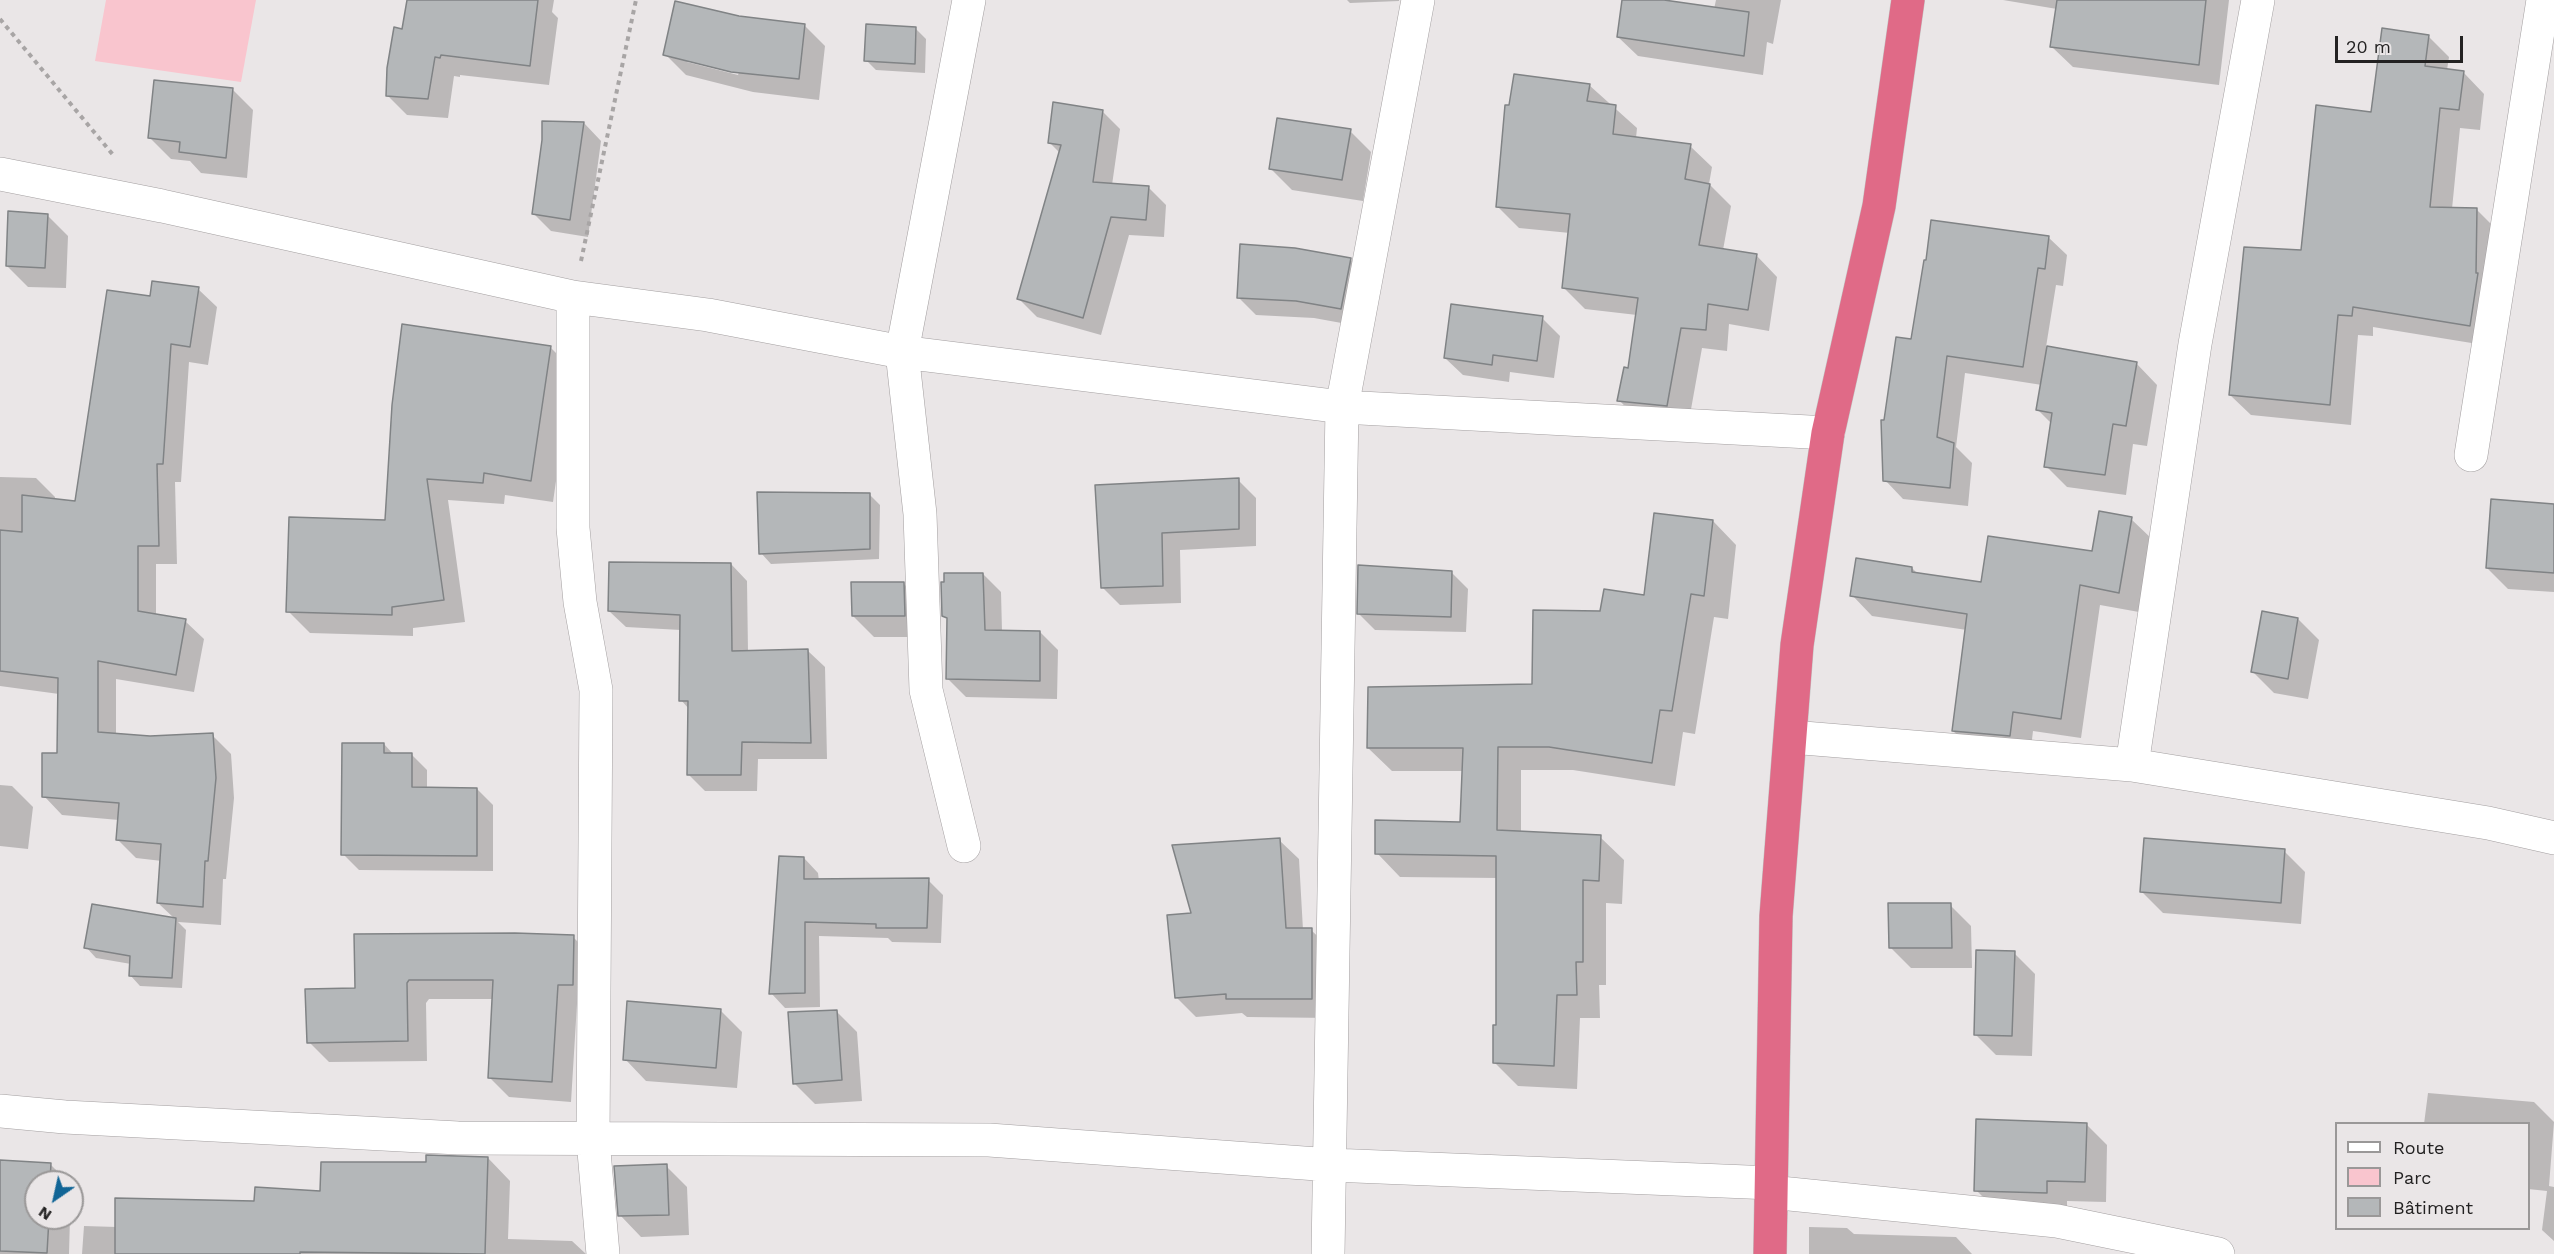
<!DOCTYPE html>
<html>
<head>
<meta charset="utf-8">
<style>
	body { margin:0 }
	#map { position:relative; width:2554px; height:1254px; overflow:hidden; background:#eae6e7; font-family:"Work Sans",sans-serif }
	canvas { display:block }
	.legend { position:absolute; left:2335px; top:1122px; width:195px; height:108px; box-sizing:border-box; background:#eae6e7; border:2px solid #9a9898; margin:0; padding:8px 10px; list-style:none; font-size:18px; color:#232222 }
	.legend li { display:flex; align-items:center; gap:12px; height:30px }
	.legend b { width:30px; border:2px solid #9a9898 }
	.north { position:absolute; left:24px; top:1170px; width:60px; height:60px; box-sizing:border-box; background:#eae6e7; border:2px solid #9a9898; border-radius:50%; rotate:214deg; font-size:16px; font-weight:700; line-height:24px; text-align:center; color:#232222 }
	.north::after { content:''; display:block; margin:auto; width:21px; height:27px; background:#116596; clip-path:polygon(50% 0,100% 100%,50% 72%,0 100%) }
	.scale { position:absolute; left:2335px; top:36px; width:128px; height:27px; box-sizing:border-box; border:3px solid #232222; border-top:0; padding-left:8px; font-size:18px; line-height:21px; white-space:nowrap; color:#232222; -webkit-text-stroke:4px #eae6e7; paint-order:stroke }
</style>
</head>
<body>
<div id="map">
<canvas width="2554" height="1254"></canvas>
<ul class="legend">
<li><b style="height:8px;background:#fff"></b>Route</li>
<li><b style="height:16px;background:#f9c5ce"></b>Parc</li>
<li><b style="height:16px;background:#b4b7b9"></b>Bâtiment</li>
</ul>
<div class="north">N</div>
<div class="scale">20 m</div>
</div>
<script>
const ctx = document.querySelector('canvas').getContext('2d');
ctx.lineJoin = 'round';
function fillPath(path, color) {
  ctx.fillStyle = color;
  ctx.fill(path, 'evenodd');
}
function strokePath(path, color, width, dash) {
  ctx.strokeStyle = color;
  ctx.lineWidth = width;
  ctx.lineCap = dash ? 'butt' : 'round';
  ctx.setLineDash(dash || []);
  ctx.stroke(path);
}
fillPath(new Path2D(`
	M106,0H256L241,82L95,61Z`), '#f9c5ce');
fillPath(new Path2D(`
	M409,0H554L552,12L558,18L549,85L460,75V77L454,76L448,118L407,115L387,95Z
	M1347,0H1399V1L1350,3Z
	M1624,0H1654L1714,9L1716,0H1781L1773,44L1767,42L1763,75L1638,56L1618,37Z
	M2003,0H2229L2219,85L2073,67L2052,47L2057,9Z
	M738,17L804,25L825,46L819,100L753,92L686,75L665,54ZM687,59L739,72L738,75L687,62Z
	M916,29L926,39L925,73L876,70L866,60Z
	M2428,36L2449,57L2447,70L2464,73L2484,94L2480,130L2460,128L2452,209L2477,210L2498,231L2490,346L2373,327V336L2358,335L2351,425L2251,415L2230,395L2373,113Z
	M1589,85L1637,128L1636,138L1690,146L1712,167L1709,184L1731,206L1723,250L1756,255L1777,277L1769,331L1729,324L1727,351L1702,348L1688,426L1640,422L1619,400L1630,370L1637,315L1585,309L1564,288L1570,233L1519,228L1498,207Z
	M232,89L253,110L247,178L201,173L190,161L171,159L150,138Z
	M1102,111L1120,129L1112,185L1148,187L1166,205L1164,237L1129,235L1101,335L1037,317L1019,299L1060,153L1049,142Z
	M584,123L601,141L588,237L551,231L533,213Z
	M1350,131L1371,152L1363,201L1292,190L1271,169Z
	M47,215L68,236L66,288L28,287L7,266Z
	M2048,237L2067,255L2063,286L2056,285L2046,347L2136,363L2157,385L2147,446L2133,444L2126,495L2067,487L2046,466L2052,424L2037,409L2042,385L1965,373L1956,447L1972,463L1968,506L1903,499L1885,480L1886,421L1912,340Z
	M1350,259L1368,277L1358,326L1314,318L1256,315L1238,297Z
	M198,289L217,307L208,365L189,362L181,482H175L177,564H156V616L185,621L204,639L194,692L116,679V735L150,738L212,735L231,754L234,798L226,879H223L221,925L178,922L186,930L182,988L140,986L130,975L131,964L96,958L86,947L175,919L158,903L162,861L136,858L118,840L119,820L62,815L44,796L59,754V694L0,686V477L36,478L55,497V500L76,502L151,298Z
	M1542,318L1560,336L1554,378L1510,372L1509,382L1463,375L1445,358Z
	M550,347L572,369L553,502L505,495L504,504L448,500L465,622L413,628V636L310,633L288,611L386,522Z
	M1238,480L1256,498V546L1180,550L1181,603L1120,605L1102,587L1097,486Z
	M870,495L880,505L879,559L771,564L761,553Z
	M2554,505V592L2508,589L2487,568Z
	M2131,519L2152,539L2139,612L2100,605L2081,738L2033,731L2030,756L1974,751L1953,731L1967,630L1872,616L1852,595L1912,568L1918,574L1983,584L2094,553Z
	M1713,521L1736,545L1728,619L1714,617L1695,734L1683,732L1675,786L1573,770H1521V832L1600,837L1624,860L1622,904L1606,903V985H1599L1600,1018H1580L1577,1089L1518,1086L1495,1063L1498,1026V878L1400,877L1377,853L1461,824L1463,771H1392L1368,748L1534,686L1602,612L1645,597Z
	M731,564L747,581L748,652L808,651L825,667L827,759H758L757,791H705L688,774L689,709L681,700V630L626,627L609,611Z
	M1451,572L1468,589L1466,632L1375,630L1359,614Z
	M983,574L1001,592L1002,631L1040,632L1058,650L1057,699L966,697L948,679L949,620L944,615Z
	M903,583L924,604L925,637H874L853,616Z
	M2298,619L2319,640L2308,699L2274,693L2253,672Z
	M384,744L394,755L411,754L427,770V789H477L493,805V871L359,870L343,854Z
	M0,785L12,786L33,807L28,849L0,846Z
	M1279,840L1299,859L1303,930H1311L1331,949V1018L1247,1017L1242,1013L1196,1017L1177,998L1193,914Z
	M2284,851L2305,872L2301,924L2163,913L2142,892Z
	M804,858L818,873L819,881L928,880L943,895L941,943L892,942L888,938L819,936L820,1007L785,1008L771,993Z
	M1950,905L1971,926L1972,968H1911L1890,947Z
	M573,937L593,957V1004H577L571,1102L509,1097L489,1077L494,999H429L426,1003L427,1061L329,1062L309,1042L356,990Z
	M2014,953L2035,974L2032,1056L1996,1055L1975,1034Z
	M721,1011L742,1032L737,1088L646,1081L625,1059Z
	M836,1011L857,1032L862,1101L815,1104L794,1083Z
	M2428,1093L2534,1102L2554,1122L2549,1186L2554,1187V1241L2542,1230L2547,1191L2528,1189V1124H2424Z
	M2086,1124L2107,1145L2106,1202L2067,1201V1214L1997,1211L1976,1190Z
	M488,1158L510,1181L508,1239L572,1241L586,1254H82L84,1226L117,1227L322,1193L427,1163Z
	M0,1162L50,1164L68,1182H36V1218H70L69,1254H0Z
	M666,1166L687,1187L689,1235L641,1237L620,1215Z
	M1809,1227L1847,1228L1854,1234L1956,1237L1972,1254H1809Z`), '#0003');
const building = new Path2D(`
	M407,0H538L530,66L441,55L440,58L435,57L428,99L386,96L387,68L394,27L402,29Z
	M1622,0H1664L1749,12L1744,56L1617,37Z
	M2057,0H2206L2199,65L2050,47Z
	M675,1L739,16L805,24L799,79L731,72L663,55Z
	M866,24L916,27L915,64L864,61Z
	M2382,28L2429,35L2425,66L2464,71L2459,110L2440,108L2430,207L2477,208L2476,273H2478L2470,326L2353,307L2352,316L2338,315L2330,405L2229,395L2244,247L2301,250L2316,105L2371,112Z
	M1514,74L1590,84L1587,101L1616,105L1613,134L1691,144L1685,179L1710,184L1699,245L1757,254L1748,310L1708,304L1706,330L1681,328L1667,406L1617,401L1624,367L1628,368L1638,298L1562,288L1570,214L1496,207L1505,105H1509Z
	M154,80L233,88L226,158L179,152L180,142L148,138Z
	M1053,102L1103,110L1093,182L1149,186L1146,220L1111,217L1083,318L1017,299L1061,145L1048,143Z
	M1277,118L1351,129L1342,180L1269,169Z
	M542,121L584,122L570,220L532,214L542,140Z
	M8,211L48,214L45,268L6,266Z
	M1931,220L2049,236L2045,269L2038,268L2023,367L1947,356L1937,437L1954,443L1950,488L1883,481L1881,420H1884L1896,337L1911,339L1924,260H1926Z
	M1240,244L1295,248L1351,258L1341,309L1296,301L1237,298Z
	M152,281L199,287L190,347L171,344L163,464H157L159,546H138V611L186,619L176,675L98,661V732L150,736L213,733L216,778L208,861H205L203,907L157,903L161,844L116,840L119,803L42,797V753H57L58,678L0,671V530L22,532V495L75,501L107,290L150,296Z
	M1451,304L1543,316L1537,361L1493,355L1492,365L1444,358Z
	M402,324L551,346L531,481L484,473L483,483L427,479L444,600L392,607V615L286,612L289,517L385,520L392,405Z
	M2047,346L2137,362L2126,426L2113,424L2105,475L2044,467L2052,413L2036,410Z
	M1239,478V529L1162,533L1163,586L1101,588L1095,485Z
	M757,492L870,493V549L759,554Z
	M2491,499L2554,504V573L2486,568Z
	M2099,511L2132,517L2119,593L2080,585L2061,719L2013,712L2010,736L1952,731L1967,614L1850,596L1856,558L1912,567V572L1981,582L1988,536L2092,551Z
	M1654,513L1713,520L1704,596L1691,594L1672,711L1660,710L1652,763L1549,747H1498L1497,830L1601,835L1599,881L1583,880V962H1576L1577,995H1557L1554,1066L1493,1063V1025H1496V856L1375,854V820L1460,822L1463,748H1367L1368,687L1532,684L1533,610L1600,611L1604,589L1644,595Z
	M609,562L731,563L732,651L808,649L811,743L742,742L741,775H687L688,701H679L680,615L608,611Z
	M1358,565L1452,571L1451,617L1357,614Z
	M944,573H983L985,630L1040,631V681L946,679L947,618L942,616L941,582H944Z
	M851,582H904L905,616H852Z
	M2262,611L2298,618L2288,679L2251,672Z
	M342,743H384V753H412V787L477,788V856L341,855Z
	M1280,838L1286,928H1312V999H1226V994L1175,998L1167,915L1191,913L1172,845Z
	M2144,838L2285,849L2281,903L2140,892Z
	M779,856L804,857V879L929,878L927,928H876V924L805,922V993L769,994Z
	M1888,903H1951L1952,948H1889Z
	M92,904L176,918L172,978L129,976L130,956L84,948Z
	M515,933L574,935L573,985H558L552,1082L488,1078L493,980H409L407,983L408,1041L307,1043L305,989L355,988L354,934Z
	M1976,950L2015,951L2012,1036L1974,1035Z
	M627,1001L721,1009L716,1068L623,1060Z
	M837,1010L842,1080L793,1084L788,1012Z
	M1976,1119L2087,1123L2085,1182L2047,1181V1193L1974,1191Z
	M426,1155L488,1157L485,1254L300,1252V1254H115V1198L254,1201L255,1187L320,1191L321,1162H426Z
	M0,1160L51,1163L50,1182H36V1218H49L47,1253L0,1251Z
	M667,1164L669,1215L618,1216L614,1166Z`);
fillPath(building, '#b4b7b9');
strokePath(building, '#808385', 1.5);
const minor = new Path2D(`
	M0,174L162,206L573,297L708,315L902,352L1342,407L1828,433
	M573,297V528L580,602L596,690L593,1140L603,1254
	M2471,455L2543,0
	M1791,737L2132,765L2488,823L2554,838
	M2132,765L2195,344L2258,0
	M964,846L926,690L920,514L902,352L969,0
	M0,1111L65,1117L458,1138L989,1140L1331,1165L1772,1183
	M1770,1192L2057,1221L2218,1254
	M1328,1254L1342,407L1418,0`);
const highway = new Path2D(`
	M1770,1254L1776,916L1797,645L1828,433L1879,206L1908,0`);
strokePath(minor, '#a39fa0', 34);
strokePath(highway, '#c1c1c1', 34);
strokePath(new Path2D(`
	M0,19L114,156
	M581,261L636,0`), '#a8a5a5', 4, [4.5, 4.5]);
strokePath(minor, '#fff', 33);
strokePath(highway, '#e06a87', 33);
</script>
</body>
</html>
